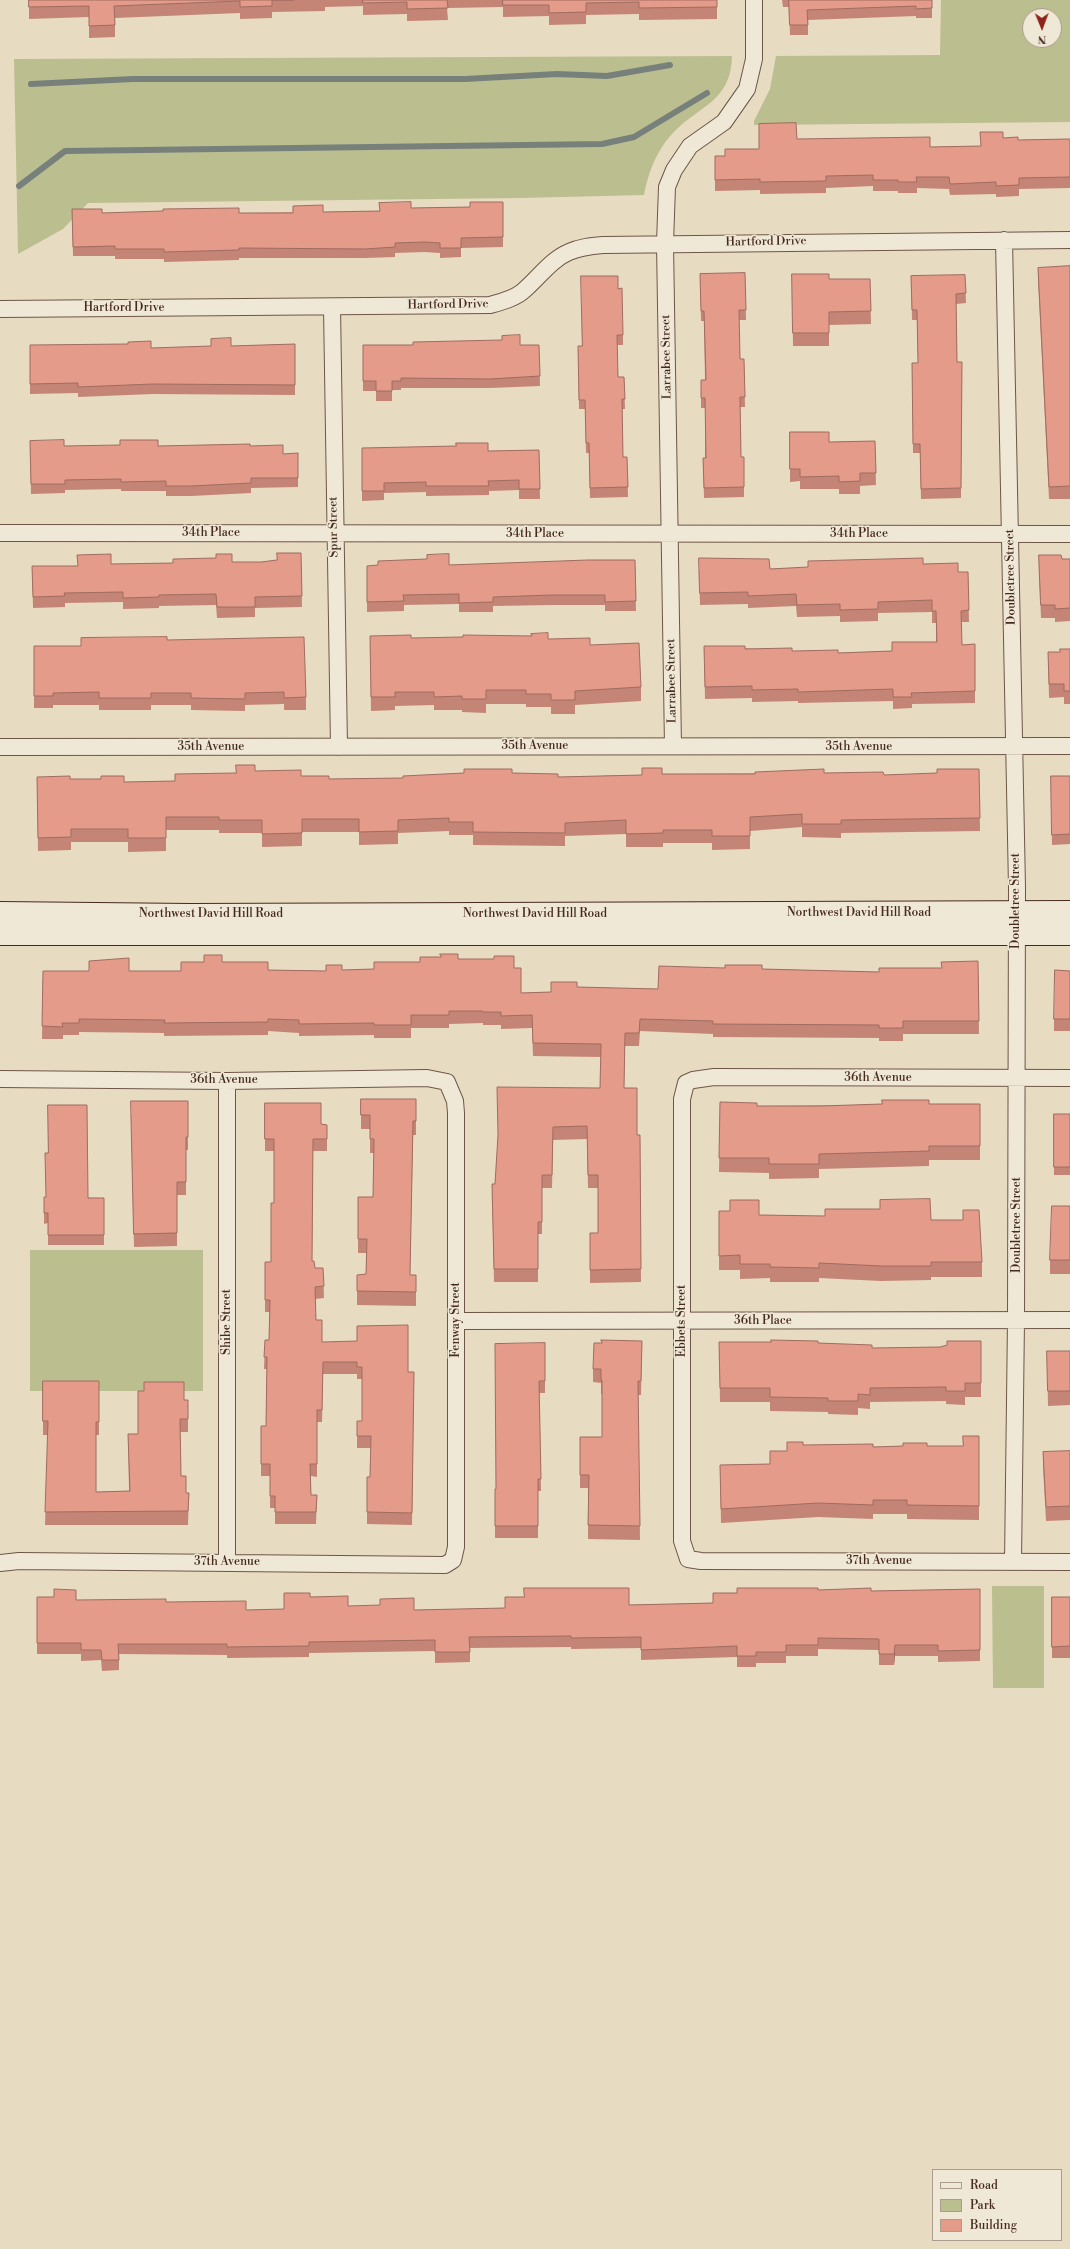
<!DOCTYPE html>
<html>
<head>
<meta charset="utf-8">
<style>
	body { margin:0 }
	#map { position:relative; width:1070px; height:2249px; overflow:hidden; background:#e7dbc1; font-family:"Libre Bodoni",serif }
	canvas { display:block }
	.legend { position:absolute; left:932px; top:2169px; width:130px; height:72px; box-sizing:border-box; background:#efe8d7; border:1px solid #ab9c8d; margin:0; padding:5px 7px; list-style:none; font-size:12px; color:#462a1e }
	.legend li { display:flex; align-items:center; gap:8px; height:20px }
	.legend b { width:20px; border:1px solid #ab9c8d }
	.north { position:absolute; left:1022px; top:8px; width:40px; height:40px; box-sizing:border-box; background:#efe8d7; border:1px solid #ab9c8d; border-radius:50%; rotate:179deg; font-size:11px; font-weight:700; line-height:16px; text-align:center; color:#462a1e }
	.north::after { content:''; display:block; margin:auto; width:14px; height:18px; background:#8f2418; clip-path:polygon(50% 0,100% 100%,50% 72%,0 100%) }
</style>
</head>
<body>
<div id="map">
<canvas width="1070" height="2249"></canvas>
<ul class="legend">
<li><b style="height:5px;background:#efe8d7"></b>Road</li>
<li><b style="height:11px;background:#bbbe8f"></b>Park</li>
<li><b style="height:11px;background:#e49b89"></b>Building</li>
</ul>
<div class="north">N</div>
</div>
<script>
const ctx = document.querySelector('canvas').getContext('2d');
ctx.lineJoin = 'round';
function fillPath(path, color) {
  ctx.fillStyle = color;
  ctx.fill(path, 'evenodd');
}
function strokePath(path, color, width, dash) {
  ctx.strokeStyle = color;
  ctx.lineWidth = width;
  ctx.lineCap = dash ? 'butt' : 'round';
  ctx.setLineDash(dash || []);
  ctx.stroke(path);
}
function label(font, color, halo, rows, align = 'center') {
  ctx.font = font + ' "Libre Bodoni",serif';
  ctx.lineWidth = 3;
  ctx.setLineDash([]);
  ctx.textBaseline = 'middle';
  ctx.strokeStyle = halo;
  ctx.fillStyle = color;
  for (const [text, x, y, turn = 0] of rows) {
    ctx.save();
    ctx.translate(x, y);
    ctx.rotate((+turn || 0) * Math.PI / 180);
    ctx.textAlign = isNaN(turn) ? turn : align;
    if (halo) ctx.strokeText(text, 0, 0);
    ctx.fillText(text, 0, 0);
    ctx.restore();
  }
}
fillPath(new Path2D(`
	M941,0H1070V122L754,125V121L770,89L776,56L940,55ZM1030,16H1054V40H1030Z
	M732,56C731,98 705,104 679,127C659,145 649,169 644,195L520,198L88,203L63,229L18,254L14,59Z
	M30,1250H203V1391H30Z
	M992,1586H1044V1688H993Z`), '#bbbe8f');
strokePath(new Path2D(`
	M31,84L133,79H465L557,74L607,76L670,65
	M19,186L65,151L602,144L634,137L707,93`), '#77807b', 6);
const street = new Path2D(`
	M1004,240L1017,887L1016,1320L1013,1562
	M332,307L339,747
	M0,309L490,305C501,302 513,299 522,292C538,279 550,260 569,252C580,247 591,246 603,245L1070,240
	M0,533L1070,534
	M673,746L665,243L667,187L674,170L690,146L724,122L747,89L754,59V0
	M0,747L1070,746
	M1070,1078L714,1077L693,1080L686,1083L682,1099V1541L688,1559L701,1561L1070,1562
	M0,1079L227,1081L427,1078L447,1082L455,1101L456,1113V1547L453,1560L445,1565L19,1561L0,1563
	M227,1081V1562
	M456,1321L1070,1320`);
const secondary = new Path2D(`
	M0,913L190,915L1070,912
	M0,934H1070`);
strokePath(street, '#6e5647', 18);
strokePath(secondary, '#462a1e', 24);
strokePath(street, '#efe8d7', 16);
strokePath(secondary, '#efe8d7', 22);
fillPath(new Path2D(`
	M29,0H717V19L639,20V14L586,15V24L549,25V16L503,17V7L447,8L448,20L407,21V14L363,15V6L325,7V11L272,12V18L240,19V13L115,18V37L89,38V17L29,19Z
	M782,0H932V18H916V16L808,20V35H790L789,7H783Z
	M1003,138L1018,140L1070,139V188L1019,189V196L996,197V194L950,195L949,189L917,188V193H898V191H873V186L826,188V193L760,194V190L715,191V156H725L759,149L797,139L930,147L980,146Z
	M503,202V247L461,248V257L440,258V253L424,252L395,253V257L365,258H239V260L164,262V259H115V256H73L72,209L102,213H239L323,212L379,211L411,208L470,207Z
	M1070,266V499H1049L1038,280V268Z
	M745,273L746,320H739L740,359H744L745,407H740L741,457H744V497L704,498L703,458H705V408H701V380H705L704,321H701L700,274Z
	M792,274L829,279H870L871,324L829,325V346H793Z
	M965,275L966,303L956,304L957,362H962L961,498L921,499L920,453H913L912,363H918L917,320H912L911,276Z
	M618,289L623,335V345H617L618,377H624L625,409H622L623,457H627L628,497L590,498L589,453H586L585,409H579L578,346H582Z
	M295,344V395L153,394L78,397V393L30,394V345L151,348L231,346Z
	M363,345H539L540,386L490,388H401V390H392V401H376V391H363Z
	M790,432L829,442L875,441L876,485L860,486V494H839V489H800V481L790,482Z
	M30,441L64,446H250L283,454L298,453V487L251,488V493L191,496H166V491H121V489L65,490V493L31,494Z
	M362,448L488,451L539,450L540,499H519V490L489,491V495L426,496V492L384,493V500L362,501Z
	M301,553L302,607L255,608V617L217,618L216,605L159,606V608L123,609V602L65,603V607L33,608L32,566H77L111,564L261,562L277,560Z
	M1039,555L1062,559H1070V621L1055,622V618H1041L1039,568Z
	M635,560L636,611H605V605H552L493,606V612H459V604L404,605V611L367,612V566L449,565Z
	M923,564L958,572H968L969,622H961L962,645L975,644V703L912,704V708L893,709V701L798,703V701L752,702V698L705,699L704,646L792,651L838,653L892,651L936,642V623H932V612L878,613V621L840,622V616L797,617L796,606L748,608V604L700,605L699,570L770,569Z
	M370,636L411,638L548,639L590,645L641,687V701L575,705V714H551V707H526V704H486V713L462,712V710H434V705L395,706V710L371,711Z
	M167,640L306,697V710H284V704L245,705V711L191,710V705H151V710H99V705H53V708H34V646H81Z
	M1070,649V704H1064V697L1049,698L1048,652H1060Z
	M979,769L980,831L841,833V838L802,837V827L750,831V849L712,850V843H663V847H626V834L565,836V846L473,845V835H449V831L398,833V844L359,845V832H302V846L262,847V833H219V830H166V851L128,852V842H71V850L38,851L37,777L124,782L175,781L236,773L255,771L329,779L403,778L512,773L558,777L642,775L662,774L824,773L884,775L937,773Z
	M1051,776H1070V844L1052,845Z
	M458,959L514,968L521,993L551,992L577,987L658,989L762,969L879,972L941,968L978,961L979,1034H903V1041H879V1038L713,1037V1034L640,1031L639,1046H625L624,1088L637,1135H640L641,1282L590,1283V1233H598V1188H588L587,1139L553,1140L552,1188H542V1234H538V1282H494L492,1184H495L498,1136L600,1088L601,1057L533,1056L532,1028L501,1029V1025H483V1023L449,1024V1028H411V1038H374V1035L299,1036V1033L268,1031V1035L164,1036V1033L79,1032V1035H63V1039H42L43,971H181L222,962L268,970L326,971L374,969L420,962Z
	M1070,971V1031H1054V1019Z
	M361,1099H416V1135H413L410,1275H416V1306L357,1305V1275L366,1274V1253H358V1197H373L374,1153H370V1129H361Z
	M188,1101V1150H186V1195H177V1246L134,1247L131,1115Z
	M720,1102L757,1106L980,1104V1160H929V1166L819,1169V1178L769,1179V1173L719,1172Z
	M265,1103L321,1124L327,1125V1151H313L312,1261L315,1268H323L324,1298L315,1299L316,1320L322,1342L408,1372H414L412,1525L367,1524V1477H370L371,1448H357V1421H362V1379H357V1374H323L322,1422H317V1477L311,1476V1495H317L316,1524H275V1508H270V1476H261V1426H266L267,1369H264L265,1340H269L270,1312H265V1262H271L274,1203V1151H265Z
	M1054,1114H1070V1175H1054Z
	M44,1197L104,1198V1245H48V1223L44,1224Z
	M1070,1206V1274H1050V1260Z
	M719,1211L759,1215L931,1220L982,1262V1277H931V1280L881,1281L819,1278V1282H770V1278L740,1279V1270H719Z
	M642,1341L641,1395H638L640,1540L588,1539V1488H580V1437H602V1394H601V1383L593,1382V1369L602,1343Z
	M981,1341V1397H965V1405L946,1404V1401L870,1402V1409L858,1408V1415L828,1414V1412L770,1411V1402H720L719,1342L818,1343L872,1348L940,1347Z
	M545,1343V1393H539L541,1491H538V1538H495V1489H496Z
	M1047,1351H1070V1405L1048,1406Z
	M43,1381H99V1435H96V1492L129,1491L128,1434H138L184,1400H188V1432H180L181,1476L186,1493H189L188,1525H45L48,1435H43Z
	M979,1436V1520L907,1519V1514H873V1519L818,1517L721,1523L720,1465L770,1464L787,1451V1442L803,1445L873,1447L963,1446Z
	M1070,1451V1520L1046,1521L1043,1466V1452Z
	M980,1589V1661L938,1662V1656H895L894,1665H879V1650L818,1649V1656H786V1663H756V1667H737V1657L641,1660V1648L571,1649V1647L470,1648V1662L435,1663V1651L309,1653V1657L227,1658V1655L119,1654V1670L102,1671L101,1660L81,1661V1654H37V1597L76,1600L166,1602L246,1610L284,1609L310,1597L348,1606L414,1610L713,1603L737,1593L818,1590L871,1591Z
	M1052,1597H1070V1658H1052Z`), '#c48576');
fillPath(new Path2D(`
	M895,1645V1656L894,1665V1654Z`), '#a06c60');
const building = new Path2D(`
	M29,0H294H272V6L240,7V1L114,6L115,25L89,26V6L29,7Z
	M363,0H447L448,8L407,9V2L363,3Z
	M503,0H717V7L639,8V2L586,3V12L549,13V5H503Z
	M789,0H932V8L916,9V6L807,10L808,25H790Z
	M796,123L797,139L930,137V147L981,146L980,132H1003V138L1018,137V140L1070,139V177L1019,178V185L996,186V182L950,184L949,177H916L917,182H898V180H873V175L826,176V181L760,182V179L715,180V156H725V149H759V124Z
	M411,202V208L470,207V202H503V237L461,238V248H440V243L424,242L395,243V247L365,249L239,248V250L164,252V249H115V246L73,247L72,209H102V213L163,211V209L239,208V213H293V206L323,205V212L380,211L379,203Z
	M1070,266V486L1049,487L1038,268Z
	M745,273L746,310H739L740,359H744L745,397H740L741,457H744V487L704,488L703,458H706L705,398H701V380H706L704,311H701L700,274Z
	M792,274H829V279H870L871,311L829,312V333H793Z
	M965,275L966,293L956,294L957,362H962L961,488L921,489L920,444H913L912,363H918L917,310H912L911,276Z
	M581,276H618V289L622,288L623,335H617L618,377H624L625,399H622L623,457H627L628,487L590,488L589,443H586L585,400H579L578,346H582Z
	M520,335V345H539L540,376L490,379L401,378V381H392V391H376V381H363V345H413V342L502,340V336Z
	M231,338V346L295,344V385L153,384L78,387V383L30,384V345L128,344V342L151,341V348L211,346V339Z
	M790,432H829V442L875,441L876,473H860V481L839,482V476L800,477V469H790Z
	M64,440V446L120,445V440H158V446L250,444V446L283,445V454L298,453V478H251V483L191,486H166V481L121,482V479L65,480V484H31L30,441Z
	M456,443H488V451L539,450L540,489H519V480L488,481L489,486H426V482L384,483V491H362V448L456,446Z
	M277,553H301L302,596L255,597V607H217L216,594L159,595V597L123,598V592L64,593L65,596L33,597L32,566H78L77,555L111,554V564L173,563V559L216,558V554H232V562H261L277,560Z
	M449,554V565L588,560H635L636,601L605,602V595H552L493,597V602L459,603V594L403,595L404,601L367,602V566L378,565V561L427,559V555Z
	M1039,555H1061L1062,559H1070V608L1055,609V605H1041Z
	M699,558L769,559L770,569L808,567V561L923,558V564L958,563V572H968L969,610L961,611L962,645L975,644V691L911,693L912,697H893V689L798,692V689L752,690V686L705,687L704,646H745V649L792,648V651L838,650V653L892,651V642H937L936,611H932V600L878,602V609L840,610V604L797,605L796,594L748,596V592L700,593Z
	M548,633V639L590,638V645L639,643L641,687L575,691V700H551V694H526V690H486V699H462V696L434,697V692H395V697H371L370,636L411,635V638L463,637V635L532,636L531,634Z
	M167,637V640L304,637L306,697L284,698V692L245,693V699L191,698V693H151V698H99V692L53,693V696H34V646H81V638Z
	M1060,649H1070V691H1064V684H1049L1048,652H1060Z
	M236,765H255V771L301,770V776H329V779L403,778V776L464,773V769H512V773L558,774V777L642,775V768H662V774H755V772L824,769V773L883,772L884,775L937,773V769H979L980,818L841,820V824H802V814L750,817V836H712V830H663V833L626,834V820L565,823V833L473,832V822H449V818L398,820V831L359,832V819H302V833L262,834V820H219V817H166V838H128V829H71V837L38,838L37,777L70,776V779H101V776H124V782L175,781V774L236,773Z
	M1051,776H1070V834L1052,835Z
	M440,954H458V959H494V956H514V968H521V993L551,992V982H577V987L658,989L659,966L725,968V965H762V969L879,972V968H942L941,962L978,961L979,1021H903V1028H879V1025L713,1024V1021L640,1019L639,1033H625L624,1088H637V1135H640L641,1269L590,1270V1233H598V1175H588L587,1126L553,1127L552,1175H542V1222H538V1269H494L492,1184H495L498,1135L497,1087L600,1088L601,1044L533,1043L532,1015L501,1016V1012H483V1011H449V1015H411V1025H374V1023L299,1024V1020L268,1019V1022L164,1023L165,1020L79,1019V1023H62L63,1027L42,1026L43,971H89V961L129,958V971H181V962H204V955H222V962H268V970L326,971V965H342V970L374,969V962H420V957H441Z
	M1055,970L1070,971V1019H1054Z
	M361,1099H416V1121H413L410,1275H416V1292L357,1291V1275L366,1274L367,1239H358V1197H373L374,1139H370V1115H361Z
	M882,1100H929V1104H980V1146H929V1151L819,1154V1164H769V1158H719L720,1102L757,1103V1106H821L882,1104Z
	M131,1101H188V1137H186V1182H177V1233L134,1234Z
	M265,1103H321V1124L327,1125V1139H313L312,1261H314L315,1268H323L324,1286L315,1287L316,1320H322V1342L357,1341V1326L408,1325V1372H414L412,1513L367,1512V1477H370L371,1436H357V1421H362V1367H357V1362H323L322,1410H317V1464H310L311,1495H317L316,1512H275V1496H270V1464H261V1426H266L267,1357H264L265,1340H269L270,1300H265V1262H271V1203H274V1139H265Z
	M48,1105H87L88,1198H104V1235H48V1213H44V1197H46L45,1153H48Z
	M1054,1114H1070V1167H1054Z
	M930,1199L931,1220H963V1210H979L982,1262H931V1266H881L819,1263V1268L770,1267V1264H740V1255L719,1256V1211H730V1200H759V1215L825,1216V1209H880V1200Z
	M1052,1206H1070V1260H1050Z
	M601,1340L642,1341L641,1381H638L640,1526L588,1525L589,1475H580V1437H602V1380H601V1369H593L594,1343H602Z
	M771,1340L818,1341V1343L872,1345V1348L940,1347L947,1345V1341H981V1383H965V1391H946V1387L870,1388V1395L858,1394V1401H828V1398L770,1397V1388H720L719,1342H771Z
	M545,1343V1381H539L541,1479H538V1526H495V1489H496L495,1344Z
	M1047,1351H1070V1391H1048Z
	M43,1381H99V1422H96V1492L130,1491L128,1434H138V1391H144V1382H184V1400H188V1419H180L181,1476H186V1493H189L188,1511L45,1512L48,1421H43Z
	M963,1436H979V1506L907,1505V1500H873V1505L818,1503L721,1509L720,1465L770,1464V1451H787V1442H803V1445L873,1444V1447L903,1446V1443H927V1446H963Z
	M1070,1451V1506L1046,1507L1043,1452Z
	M524,1588H629V1605L713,1603V1593H737V1588H818V1590L871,1588V1591L980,1589V1650L938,1651V1645H895L894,1654H879V1639L818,1638V1645H786V1652H756V1656H737V1646L641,1650V1637L571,1638V1636L469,1637L470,1652H435V1640L309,1642V1646L227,1647V1644H118L119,1660H102L101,1650H81V1643H37V1597H54V1589L76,1590V1600L166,1599V1602L246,1601V1610L284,1609V1593H310V1597L348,1596V1606L380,1605V1599L414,1598V1610L505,1608V1597H524Z
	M1052,1597H1070V1646L1052,1647Z`);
fillPath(building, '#e49b89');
strokePath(building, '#a06c60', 1);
label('12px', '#462a1e', '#efe8d7', [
	["Hartford Drive",766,242,-1],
	["Hartford Drive",448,305,-1],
	["Hartford Drive",124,308],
	["Larrabee Street",667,357,-91],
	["Spur Street",334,527,-91],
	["34th Place",211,533],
	["34th Place",535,534],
	["34th Place",859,534],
	["Doubletree Street",1011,577,-91],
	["Larrabee Street",672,681,-91],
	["35th Avenue",535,746],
	["35th Avenue",211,747],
	["35th Avenue",859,747],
	["Doubletree Street",1016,901,-90],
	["Northwest David Hill Road",859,913],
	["Northwest David Hill Road",211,914],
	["Northwest David Hill Road",535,914],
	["36th Avenue",878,1078],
	["36th Avenue",224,1080],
	["Doubletree Street",1017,1225,-90],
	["Fenway Street",456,1320,-90],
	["Ebbets Street",682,1321,-90],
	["36th Place",763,1321],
	["Shibe Street",227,1322,-90],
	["37th Avenue",879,1561],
	["37th Avenue",227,1562]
]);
</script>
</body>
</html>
